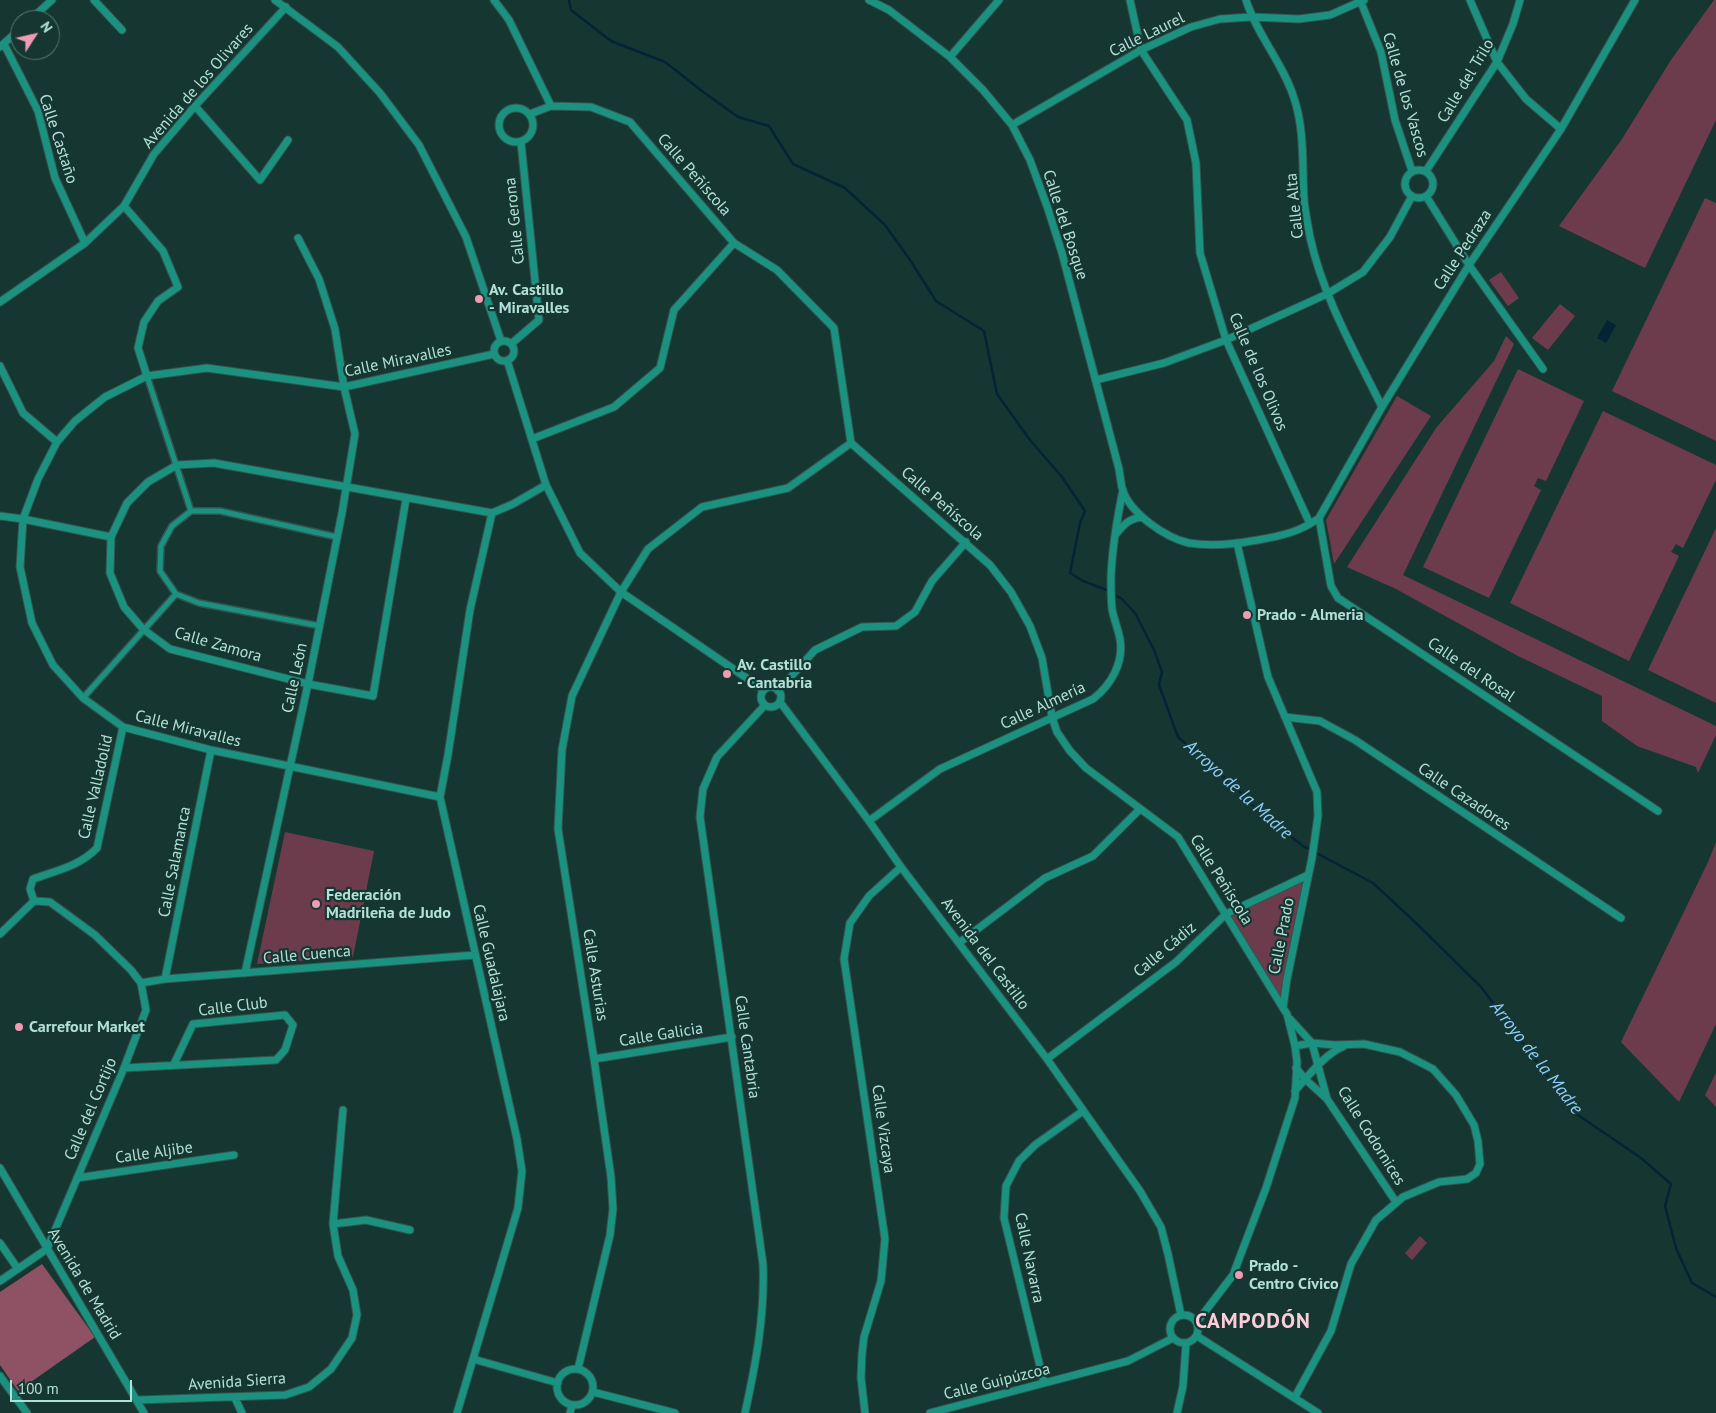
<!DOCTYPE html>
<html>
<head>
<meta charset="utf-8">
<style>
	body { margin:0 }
	#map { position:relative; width:1716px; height:1413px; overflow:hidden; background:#163731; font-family:"PT Sans",sans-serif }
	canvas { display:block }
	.north { position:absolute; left:10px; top:10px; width:50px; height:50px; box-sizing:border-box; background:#163731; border:1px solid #547b73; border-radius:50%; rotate:55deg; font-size:14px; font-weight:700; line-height:20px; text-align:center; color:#b1e0d6 }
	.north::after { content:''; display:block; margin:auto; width:18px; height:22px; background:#f09ab4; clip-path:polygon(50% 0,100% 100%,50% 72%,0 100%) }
	.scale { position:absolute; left:10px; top:1380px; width:122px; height:22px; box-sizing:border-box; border:2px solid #b1e0d6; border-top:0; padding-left:6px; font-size:15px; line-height:18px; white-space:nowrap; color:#b1e0d6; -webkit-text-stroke:4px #163731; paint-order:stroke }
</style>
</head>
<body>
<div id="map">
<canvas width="1716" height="1413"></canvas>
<div class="north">N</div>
<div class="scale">100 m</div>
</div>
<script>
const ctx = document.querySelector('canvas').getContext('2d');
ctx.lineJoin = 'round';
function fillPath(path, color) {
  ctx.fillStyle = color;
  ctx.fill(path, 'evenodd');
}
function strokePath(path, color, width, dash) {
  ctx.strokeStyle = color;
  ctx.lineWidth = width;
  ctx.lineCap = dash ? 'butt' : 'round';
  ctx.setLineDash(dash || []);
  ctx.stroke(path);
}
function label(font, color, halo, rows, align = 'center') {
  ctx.font = font + ' "PT Sans",sans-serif';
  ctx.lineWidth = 4.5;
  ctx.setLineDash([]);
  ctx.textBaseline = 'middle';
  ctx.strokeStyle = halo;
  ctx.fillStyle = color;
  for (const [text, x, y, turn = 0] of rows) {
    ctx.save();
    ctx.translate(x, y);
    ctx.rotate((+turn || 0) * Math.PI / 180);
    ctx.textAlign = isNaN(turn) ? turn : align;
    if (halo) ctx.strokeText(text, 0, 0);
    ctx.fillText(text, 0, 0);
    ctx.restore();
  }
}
fillPath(new Path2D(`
	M1714,0H1716V120L1645,268L1559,226L1622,139L1671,60Z
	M1705,198L1716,203V441L1612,391Z
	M1501,272L1519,298L1508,306L1489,280Z
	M1560,304L1575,316L1548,350L1532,338Z
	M1506,336L1514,344L1403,575L1716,726V735L1698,773L1696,767L1637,746L1602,721V696L1518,656L1396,589L1347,567L1436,428L1494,361Z
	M1518,369L1584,401L1546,481L1538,478L1534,486L1541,490L1489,598L1423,567Z
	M1397,396L1431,416L1334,564L1326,520Z
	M1603,411L1716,465V480L1683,548L1676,544L1671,552L1679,556L1629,661L1510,603Z
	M1716,528V703L1648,670Z
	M285,832L374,851L353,957L257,964Z
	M1716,842V1024L1679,1102L1621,1042L1708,862Z
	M1308,875L1283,1008L1226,914Z
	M1716,1073V1107L1705,1095Z
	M1420,1236L1427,1243L1412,1260L1405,1253Z`), '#6d3c4c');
fillPath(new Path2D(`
	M42,1264L95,1337L18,1391L0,1365V1292Z`), '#8f5265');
fillPath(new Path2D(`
	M1607,320L1616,325L1606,343L1597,338Z`), '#042335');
strokePath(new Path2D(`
	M569,0L571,10L611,41L665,62L702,91L738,117L769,126L793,164L845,188L885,225L910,260L936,301L984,331L997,394L1030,440L1062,477L1085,511L1080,523L1070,573L1083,581L1109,591
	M1113,594L1122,599L1135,613L1154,650L1162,672L1159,685L1178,737L1233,785L1257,810L1303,846L1373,883L1416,923L1481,987L1575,1113L1641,1158L1671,1184L1665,1206L1676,1248L1692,1283L1716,1297`), '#042335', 2.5);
const pedestrian = new Path2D(`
	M147,376L191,511
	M320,626L199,603L176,594L160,571L161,546L172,526L191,511H220L337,537
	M83,698L176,594`);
const minor = new Path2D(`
	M94,0L122,30
	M275,0L338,47L380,93L419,145L466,237L501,341
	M494,0L509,20L551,106
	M869,0L889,10L950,57L983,90L1012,125L1030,160L1048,209L1062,253L1119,469C1120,476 1121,482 1122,488C1129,513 1166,538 1189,543C1212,547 1236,544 1258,540C1281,536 1300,532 1319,518L1382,407L1469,265L1561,129L1635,0
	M1130,0L1141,50L1187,120L1196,163L1200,253L1226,340L1310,524
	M1246,0C1257,35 1283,63 1294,98C1305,131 1302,165 1304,199C1305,212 1308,225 1310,237C1323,297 1355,352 1382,407
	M1360,0L1381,52L1395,120L1412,171
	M1470,0L1497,62L1526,99L1561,129
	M30,20L52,0
	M4,44L38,111L55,178L85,243
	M0,47L20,29
	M950,57L999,0
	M195,106L260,180L288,140
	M499 125a17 17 0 1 1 34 0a17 17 0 1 1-34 0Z
	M530,114L551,106L591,107L630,122L734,243L777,270L834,328L851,443L990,565L1011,592L1030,626L1042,658L1052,717L1057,732L1070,751L1086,768L1178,837L1283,1008
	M1012,125L1141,50L1191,27L1220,19L1252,17L1299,19L1330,15L1364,0
	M1405 184a14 14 0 1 1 28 0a14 14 0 1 1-28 0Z
	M1426,171L1497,62L1513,24L1520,0
	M1426,196L1469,265L1543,369
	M124,206L163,251L178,287L158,301L144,322L138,348L147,376
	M0,302L85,243L124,206L154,154L195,106L286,7
	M494 351a10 10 0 1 1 20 0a10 10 0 1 1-20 0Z
	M511,344L539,320L521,142
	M507,360L546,485L580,553L621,592L764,690
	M0,366L23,413L57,442
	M1096,380L1164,363L1226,340L1327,294L1363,272L1390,237L1412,196
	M532,439L614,407L660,368L674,310L734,243
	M406,499L373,696L308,684L170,649L143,629L124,607L110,573L111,537L127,503L148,482L177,465L214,463L492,513L513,504L546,485
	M0,516L23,519L111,537
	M1319,518L1331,586L1338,598L1658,811
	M1116,534C1124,524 1129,519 1142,517
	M761 697a10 10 0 1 1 20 0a10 10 0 1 1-20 0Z
	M778,691L815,650L862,627L896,626L915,612L932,581L966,542
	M780,702L869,821L901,867L1047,1059L1140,1191L1161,1227L1168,1254L1181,1315
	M1285,717L1320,721L1355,740L1621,918
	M440,797L211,750L123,727L83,698L53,665L32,623L20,567L23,519L38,479L57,442L75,421L105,397L147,376L207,368L344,387L494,354
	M869,821L940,769L1093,699C1111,685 1124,663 1120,639C1118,629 1114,619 1112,609C1111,599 1111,588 1111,578C1112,548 1117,519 1123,490
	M34,901L30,889L33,879C55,871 80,866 97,848L123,727
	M0,934L34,901L50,902L95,935L131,970L141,983L146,1010L124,1068L47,1249L0,1281
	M959,943L1045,878L1093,856L1140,809
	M245,973L308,684L342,513L355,434L344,387L335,329L319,279L298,238
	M165,979L211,750
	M141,983L165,979L475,955
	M1290,1019L1312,1043L1327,1099L1396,1202
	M594,1059L732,1037
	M1047,1059L1176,962L1226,914L1308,875
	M124,1068L276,1060L285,1050L293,1025L285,1015L193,1024L174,1064
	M1296,1068L1305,1079L1327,1099
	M1295,1091C1309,1075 1325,1054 1344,1046
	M0,1168L144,1413
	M77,1178L234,1155
	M333,1224L366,1220L410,1230
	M0,1243L18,1269
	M1170 1329a14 14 0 1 1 28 0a14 14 0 1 1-28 0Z
	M1197,1322L1233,1275L1266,1188L1295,1098L1297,1062L1295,1046L1287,1014L1283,1008L1287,979L1312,858L1318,816L1317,792L1268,677L1237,543
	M1197,1336L1318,1413
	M473,1359L558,1383
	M578,1369L610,1235L613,1209L611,1177L594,1059L558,829L562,750L572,696L621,592L648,549L702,507L788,488L851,443
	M557 1387a18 18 0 1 1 36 0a18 18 0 1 1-36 0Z
	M0,1376L27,1413
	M1044,1383L1004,1218L1006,1186L1019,1161L1035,1145L1083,1111
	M593,1392L675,1413
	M1295,1397L1331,1331L1351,1264L1376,1220L1403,1197L1439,1182L1467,1179L1476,1173L1480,1164L1478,1141L1474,1125L1456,1095L1433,1069L1400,1052L1364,1044L1335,1045L1312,1043L1295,1046
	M235,1398L242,1413
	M138,1400L285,1395L309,1387L331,1369L352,1338L357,1315L353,1290L338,1256L333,1224L343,1110
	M457,1413L518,1208L522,1171L517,1139L440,797L448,755L470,610L492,513
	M570,1413L572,1405
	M745,1413C756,1363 765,1315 763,1264L700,817L703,789L717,757L765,705
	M865,1413L861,1378L862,1354L864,1337L881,1281L885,1239L844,959L850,923L869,896L901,867
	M930,1413L1128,1361L1173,1338
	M1177,1413L1183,1386L1186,1344`);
strokePath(pedestrian, '#32544e', 8);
strokePath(minor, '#32544e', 9);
strokePath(pedestrian, '#1b9180', 5);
strokePath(minor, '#1b9180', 7);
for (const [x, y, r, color] of [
	[479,299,5,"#f09ab4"],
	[1247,615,5,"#f09ab4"],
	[727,674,5,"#f09ab4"],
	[316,904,5,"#f09ab4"],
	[19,1027,5,"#f09ab4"],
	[1239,1275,5,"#f09ab4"]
]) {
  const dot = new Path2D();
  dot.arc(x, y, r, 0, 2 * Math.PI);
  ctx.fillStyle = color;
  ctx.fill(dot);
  strokePath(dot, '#163731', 2);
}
label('16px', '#b1e0d6', '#163731', [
	["Calle Laurel",1147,35,-26],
	["Calle del Trilo",1466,81,-59],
	["Avenida de los Olivares",198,86,-49],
	["Calle de los Vascos",1405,95,74],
	["Calle Castaño",58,139,72],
	["Calle Peñíscola",694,175,49],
	["Calle Alta",1295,206,-96],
	["Calle Gerona",515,221,-96],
	["Calle del Bosque",1065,225,72],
	["Calle Pedraza",1463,250,-57],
	["Calle Miravalles",398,361,-12],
	["Calle de los Olivos",1258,372,67],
	["Calle Peñíscola",942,504,41],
	["Calle Zamora",218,645,16],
	["Calle del Rosal",1471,670,34],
	["Calle León",295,678,-78],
	["Calle Almería",1043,706,-25],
	["Calle Miravalles",188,729,14],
	["Calle Valladolid",96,787,-77],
	["Calle Cazadores",1464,797,34],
	["Calle Salamanca",175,862,-79],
	["Calle Peñíscola",1221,880,58],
	["Calle Prado",1282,936,-79],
	["Calle Cádiz",1165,950,-40],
	["Avenida del Castillo",985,954,53],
	["Calle Cuenca",307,955,-5],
	["Calle Guadalajara",491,963,77],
	["Calle Asturias",595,975,81],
	["Calle Club",233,1007,-7],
	["Calle Galicia",661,1035,-9],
	["Calle Cantabria",747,1047,82],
	["Calle del Cortijo",91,1109,-67],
	["Calle Vizcaya",883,1129,82],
	["Calle Codornices",1371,1136,58],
	["Calle Aljibe",154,1153,-8],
	["Calle Navarra",1029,1258,78],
	["Avenida de Madrid",84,1284,59],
	["Avenida Sierra",237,1382,-4],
	["Calle Guipúzcoa",997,1382,-14]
]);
label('bold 16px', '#b1e0d6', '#163731', [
	["Av. Castillo",489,290],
	["- Miravalles",489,308],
	["Prado - Almeria",1257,615],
	["Av. Castillo",737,665],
	["- Cantabria",737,683],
	["Federación",326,895],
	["Madrileña de Judo",326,913],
	["Carrefour Market",29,1027],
	["Prado -",1249,1266],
	["Centro Cívico",1249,1284]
], 'left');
label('italic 18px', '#8fcffd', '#163731', [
	["Arroyo de la Madre",1238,790,42],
	["Arroyo de la Madre",1536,1058,52]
]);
ctx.letterSpacing = '1px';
label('bold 21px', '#ffccda', '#163731', [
	["CAMPODÓN",1253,1322]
]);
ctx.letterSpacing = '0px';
</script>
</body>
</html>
